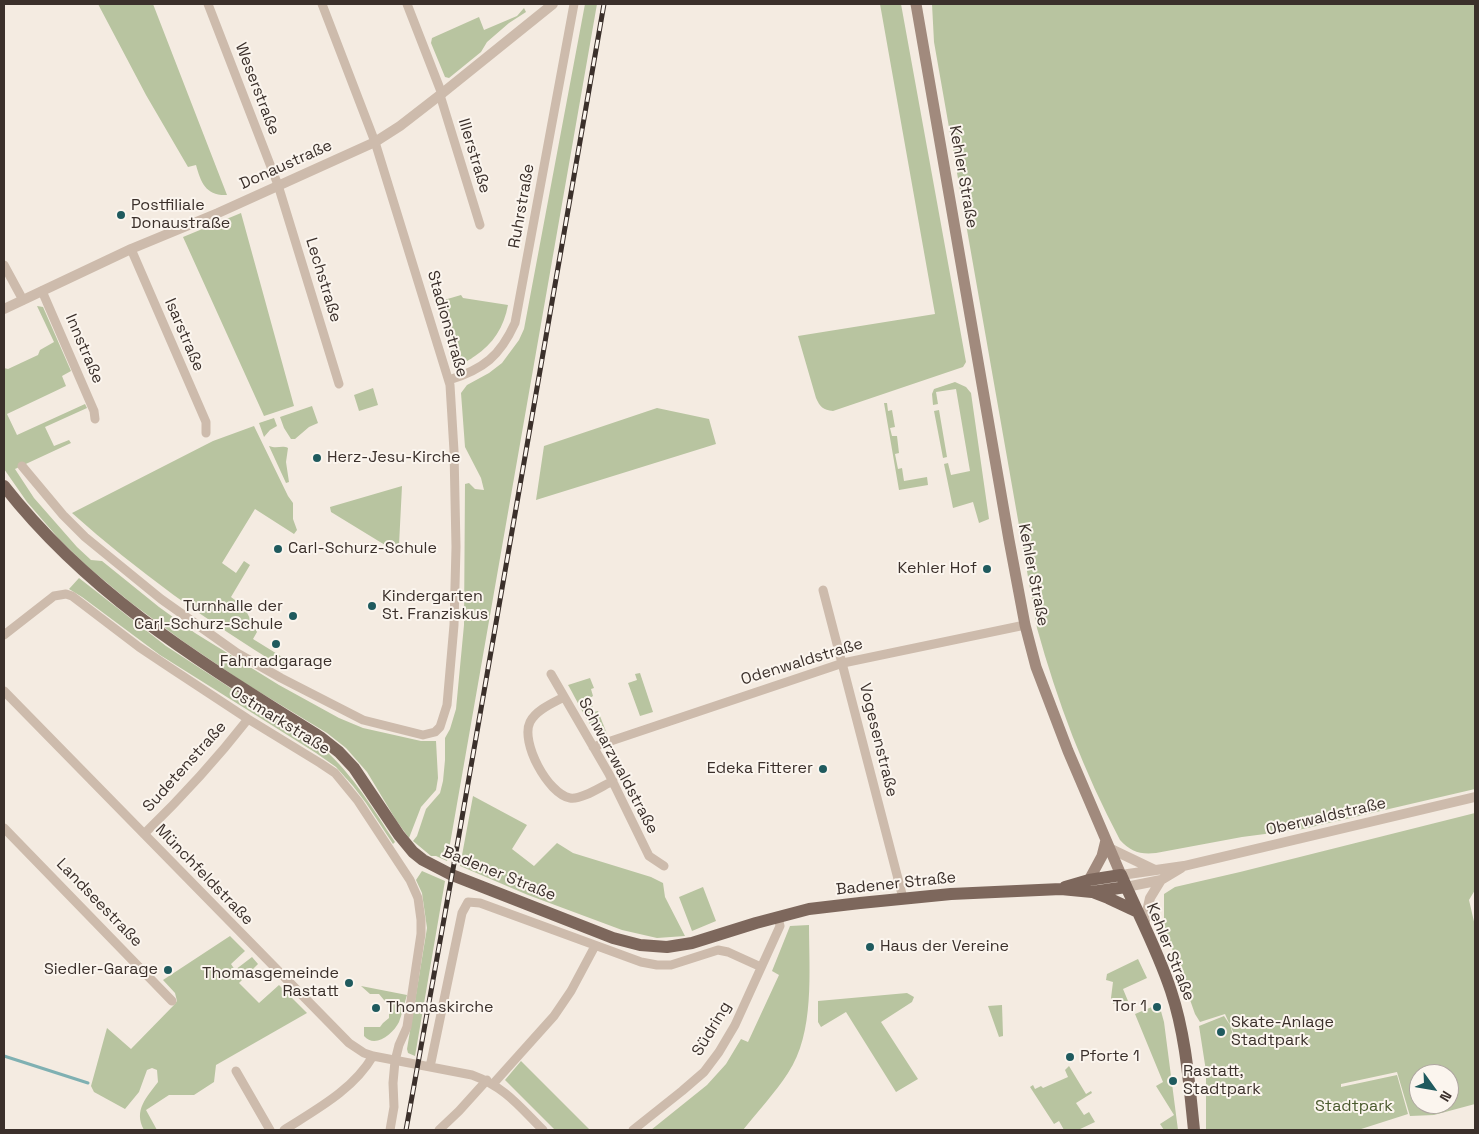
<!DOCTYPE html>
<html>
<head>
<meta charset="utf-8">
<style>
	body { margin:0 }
	#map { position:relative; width:1479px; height:1134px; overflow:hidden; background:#f4ebe1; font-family:"Space Grotesk",sans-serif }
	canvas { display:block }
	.frame { position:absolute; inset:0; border:5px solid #3b302b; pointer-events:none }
	.north { position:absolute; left:1409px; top:1064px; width:50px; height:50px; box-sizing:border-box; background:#fbf5ee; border:1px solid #aea6a0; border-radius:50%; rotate:122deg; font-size:14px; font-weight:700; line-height:20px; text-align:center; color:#3b302b }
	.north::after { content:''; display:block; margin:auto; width:18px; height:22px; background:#1f5a5e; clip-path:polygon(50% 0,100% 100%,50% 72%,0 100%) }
</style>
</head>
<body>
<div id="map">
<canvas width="1479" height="1134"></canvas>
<div class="frame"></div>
<div class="north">N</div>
</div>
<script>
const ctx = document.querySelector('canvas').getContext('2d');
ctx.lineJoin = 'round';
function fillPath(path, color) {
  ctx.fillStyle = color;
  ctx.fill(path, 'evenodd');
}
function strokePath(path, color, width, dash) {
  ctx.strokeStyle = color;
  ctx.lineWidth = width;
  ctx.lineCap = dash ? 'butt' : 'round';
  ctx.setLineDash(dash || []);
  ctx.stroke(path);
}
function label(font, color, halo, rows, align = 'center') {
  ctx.font = font + ' "Space Grotesk",sans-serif';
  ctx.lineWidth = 4;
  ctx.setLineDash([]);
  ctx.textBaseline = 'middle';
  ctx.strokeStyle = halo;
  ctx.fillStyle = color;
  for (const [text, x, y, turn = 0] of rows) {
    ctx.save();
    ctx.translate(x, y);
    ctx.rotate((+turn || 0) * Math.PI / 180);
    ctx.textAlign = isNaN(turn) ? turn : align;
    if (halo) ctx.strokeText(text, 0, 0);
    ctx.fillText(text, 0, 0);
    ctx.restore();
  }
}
fillPath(new Path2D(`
	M98,4H153L227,195C206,196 201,183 196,165L188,167L146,95Z
	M585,4H597L447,861L436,856H431L413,841L417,836L426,809L440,793L443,781L445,760V738L450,729L456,709L464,625L465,484L469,483L475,489L484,490L481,478L465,447L461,393L467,385L489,373L502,363L519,340L524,329Z
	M880,4H901L966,362L963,367L833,411C823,410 820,407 816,398L798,336L935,314Z
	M932,4H1475V789L1303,829L1242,837L1156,853C1140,855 1130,851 1120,840C1084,772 1057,701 1037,628L934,42Z
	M524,8L526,12L509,23L487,42L481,52L449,78L445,77L431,43L432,38L479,17L484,30L517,16Z
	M241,213L294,406L264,416L183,237Z
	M436,276L444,300L461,295L463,298L508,305C504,327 493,344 475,356C469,360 464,364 457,363L453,359L451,349V340L443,309L435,297L429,279Z
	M37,306L43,307L71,371L62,376L66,386L7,414L17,435L85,404L87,408L45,427L54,446L69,440L71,443L15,469L34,498L77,547L91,560L102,561L159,607L195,633L279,685L339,718L363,728L421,741H436L438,778L436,790L421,807L409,838L396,820L367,772L346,748L327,733L243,682L184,642L130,602L88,567L59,539L27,502L4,469V368L8,369L38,355L40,350L54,342Z
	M955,382L966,387L971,393L989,519L979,523L973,502L953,508L944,464L948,463L951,475L970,471L956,389L936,392L938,404L933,405L932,394L934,389Z
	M373,388L378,405L359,411L354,395Z
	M884,403H887L888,411L892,410L895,427L890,428L892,436H897L899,453L895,454L898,469L902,468L904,481L927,477L928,485L899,490Z
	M312,406L318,423L309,427L295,439H291L284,428L280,417Z
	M657,408L709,419L716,444L536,500L544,446Z
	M939,410L947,457L943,458L934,411Z
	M274,418L277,426L270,430L264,437L259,423Z
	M254,426L288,496L293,503V519L297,530L294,534L255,509L222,563L236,573L244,561L250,565L231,597L244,607L257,632L253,639L287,660L282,667C208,622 137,571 72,513L213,441Z
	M269,446C277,449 282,445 288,448L286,462L289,482L286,483Z
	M402,486L399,545H385L331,512L330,507Z
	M79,578L166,646L324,749C354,776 373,809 395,842L393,844L366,803L353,786L336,767L316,753L160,655L82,597L69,589Z
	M640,673L653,712L640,716L628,683L637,680L635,674Z
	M590,678L594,688L591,689L593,696L590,698L594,712L598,711L607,734C603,735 602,736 599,735C592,732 573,693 568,685Z
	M473,796L527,825L512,849L534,866L557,843L573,853L651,877L663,883L665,897L685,936L657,938L622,930L528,895L460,866Z
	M1475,813V890L1469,900L1475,926V1104L1434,1115L1410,1116L1397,1072L1341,1084V1087L1397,1075L1408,1114L1358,1130H1206V1071L1199,1026L1224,1016L1230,1025L1237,1048L1239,1045L1225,1014L1200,1022L1195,1014L1164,926V894L1175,887L1240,872ZM1419,1074H1449V1104H1419Z
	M422,871L445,881L415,1056L408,1053L407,1049L427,928L422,893L416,880Z
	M703,887L716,921L692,931L679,897Z
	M809,925C809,971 815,1033 788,1073C775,1093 758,1111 743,1130H651L707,1085L726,1064L741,1039L748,1042L779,975L772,971L790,926Z
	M230,936L245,951L231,964L235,970L252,957L258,964L239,983L259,1003L279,985L307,1013L216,1065L214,1082L194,1095H169L146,1110L157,1130H144C133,1110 147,1097 158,1082L157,1070L152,1068L147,1070L139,1092L125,1109L94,1092L91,1086L107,1028L131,1049L174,1005L177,1001L175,993L163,980Z
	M1138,959L1147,978L1123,989L1128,1001L1113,1004L1111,998L1113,982L1106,980L1107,974Z
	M361,986L407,995C404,1004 402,1014 399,1022C393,1034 375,1049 364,1036V1027H380L383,1023L389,1018V1006L379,994H370Z
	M907,993L914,997L912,1002L881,1022L918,1079L896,1092L846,1012L821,1027L818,1022V1001Z
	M1159,1004L1164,1022L1178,1130H1164L1160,1124L1174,1115L1156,1086L1163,1082L1135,1014Z
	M1002,1005L1003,1035V1036L999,1037L988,1006Z
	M521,1061L590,1130H555L505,1080Z
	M1069,1066L1086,1094L1091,1091L1092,1093L1076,1103L1084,1115L1089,1112L1095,1122L1078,1130H1064L1059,1121L1054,1124L1030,1087L1033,1085L1035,1089L1041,1086L1043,1088L1068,1077L1065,1070Z`), '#b8c4a0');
strokePath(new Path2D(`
	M4,1056L88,1083`), '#7fb0b2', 3);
strokePath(new Path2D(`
	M208,4L278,185L339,384
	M407,4L442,94
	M440,95L480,225
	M131,249L206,422V433
	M4,265L23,300
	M42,291L94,411L95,419
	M449,380C484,369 500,356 515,323L574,4
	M22,466L63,515L85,537L161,599L237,653L281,678L363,720L423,735L435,732L440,727L447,705L454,625L456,547L454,451L450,385L375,142L322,4
	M823,590L903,898
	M4,635L54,596L66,594L72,596L139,647L172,669L248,719L320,763L335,773L358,801L410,880L418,898L421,920V934L407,1027L399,1045L395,1061L393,1083L394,1107L390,1130
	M551,674L609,774L649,856L664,866
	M4,691L349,1043L364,1053L373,1056L472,1075C505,1087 519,1106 543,1130
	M564,697C553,703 536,710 530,722C520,742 548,794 570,798C582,800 602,786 613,781
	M593,747L843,663L1025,625
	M4,828L172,1001
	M144,834C181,798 216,760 248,719
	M430,1067L462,913L468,902L480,903L641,962L657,965H671L718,950L728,952L761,967
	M236,1071L270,1130
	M493,1084L554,1016L571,991L595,946
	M284,1130C317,1109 353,1090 373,1056
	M439,1130L459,1111L487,1080
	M633,1130L682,1091L704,1072L719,1052L735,1025L780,926L778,917`), '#cdbbac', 9);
strokePath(new Path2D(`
	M4,309L131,249L218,213L375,142L400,126L440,95L553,4
	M1109,848L1155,870
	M1121,875L1184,866L1475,797
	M1126,887L1161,880L1181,868
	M1144,925L1150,898L1161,880`), '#cdbbac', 10);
strokePath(new Path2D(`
	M916,4L1009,540L1025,625L1036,667L1068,751L1121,875
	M1089,880L1102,856L1106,840`), '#a18a7d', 11);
strokePath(new Path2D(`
	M4,486C91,597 202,663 320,737L339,752L354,768L399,835L413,852L423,860L452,875L613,938L640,945L667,947L692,943L756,923L809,909L860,903L951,894L1061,889L1092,892L1126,887
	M1065,887L1089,880L1121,875C1138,914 1158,951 1171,991C1186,1036 1189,1083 1194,1130
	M1095,893L1108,898L1138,912`), '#7d675c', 12);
const rail = new Path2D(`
	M406,1130L455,858L604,4`);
strokePath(rail, '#3b302b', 5);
strokePath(rail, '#fbf5ee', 3, [9]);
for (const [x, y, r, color] of [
	[121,215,5,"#1f5a5e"],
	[317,458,5,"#1f5a5e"],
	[278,549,5,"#1f5a5e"],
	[987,569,5,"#1f5a5e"],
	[372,606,5,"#1f5a5e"],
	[293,616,5,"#1f5a5e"],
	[276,644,5,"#1f5a5e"],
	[823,769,5,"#1f5a5e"],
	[870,947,5,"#1f5a5e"],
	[168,970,5,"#1f5a5e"],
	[349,983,5,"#1f5a5e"],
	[1157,1007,5,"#1f5a5e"],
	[376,1008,5,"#1f5a5e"],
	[1221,1032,5,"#1f5a5e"],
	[1070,1057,5,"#1f5a5e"],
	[1173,1081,5,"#1f5a5e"]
]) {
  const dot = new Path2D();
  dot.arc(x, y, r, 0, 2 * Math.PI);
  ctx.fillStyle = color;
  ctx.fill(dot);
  strokePath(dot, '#fbf5ee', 2);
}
label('16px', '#3b302b', '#fbf5ee', [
	["Weserstraße",257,89,69],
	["Illerstraße",474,156,73],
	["Donaustraße",286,165,-24],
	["Kehler Straße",963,177,80],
	["Ruhrstraße",522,206,-80],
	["Lechstraße",323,280,73],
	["Stadionstraße",447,324,74],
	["Isarstraße",184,335,67],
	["Innstraße",84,349,67],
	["Kehler Straße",1033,575,79],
	["Odenwaldstraße",802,662,-17],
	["Ostmarkstraße",280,721,32],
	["Vogesenstraße",878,740,76],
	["Schwarzwaldstraße",618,766,62],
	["Sudetenstraße",185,767,-48],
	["Oberwaldstraße",1326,817,-13],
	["Badener Straße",499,874,22],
	["Münchfeldstraße",204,875,46],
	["Badener Straße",896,884,-6],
	["Landseestraße",99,903,46],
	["Kehler Straße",1170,952,68],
	["Südring",712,1029,-59]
]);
label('16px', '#3b302b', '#fbf5ee', [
	["Postfiliale",131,206],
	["Donaustraße",131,224],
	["Herz-Jesu-Kirche",327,458],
	["Carl-Schurz-Schule",288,549],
	["Kehler Hof",977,569,"right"],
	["Kindergarten",382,597],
	["St. Franziskus",382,615],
	["Turnhalle der",283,607,"right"],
	["Carl-Schurz-Schule",283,625,"right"],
	["Fahrradgarage",276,662,"center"],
	["Edeka Fitterer",813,769,"right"],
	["Haus der Vereine",880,947],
	["Siedler-Garage",158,970,"right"],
	["Thomasgemeinde",339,974,"right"],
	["Rastatt",339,992,"right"],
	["Tor 1",1147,1007,"right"],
	["Thomaskirche",386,1008],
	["Skate-Anlage",1231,1023],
	["Stadtpark",1231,1041],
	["Pforte 1",1080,1057],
	["Rastatt,",1183,1072],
	["Stadtpark",1183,1090]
], 'left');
label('16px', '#4a5a2e', '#fbf5ee', [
	["Stadtpark",1354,1107]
]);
</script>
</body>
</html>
